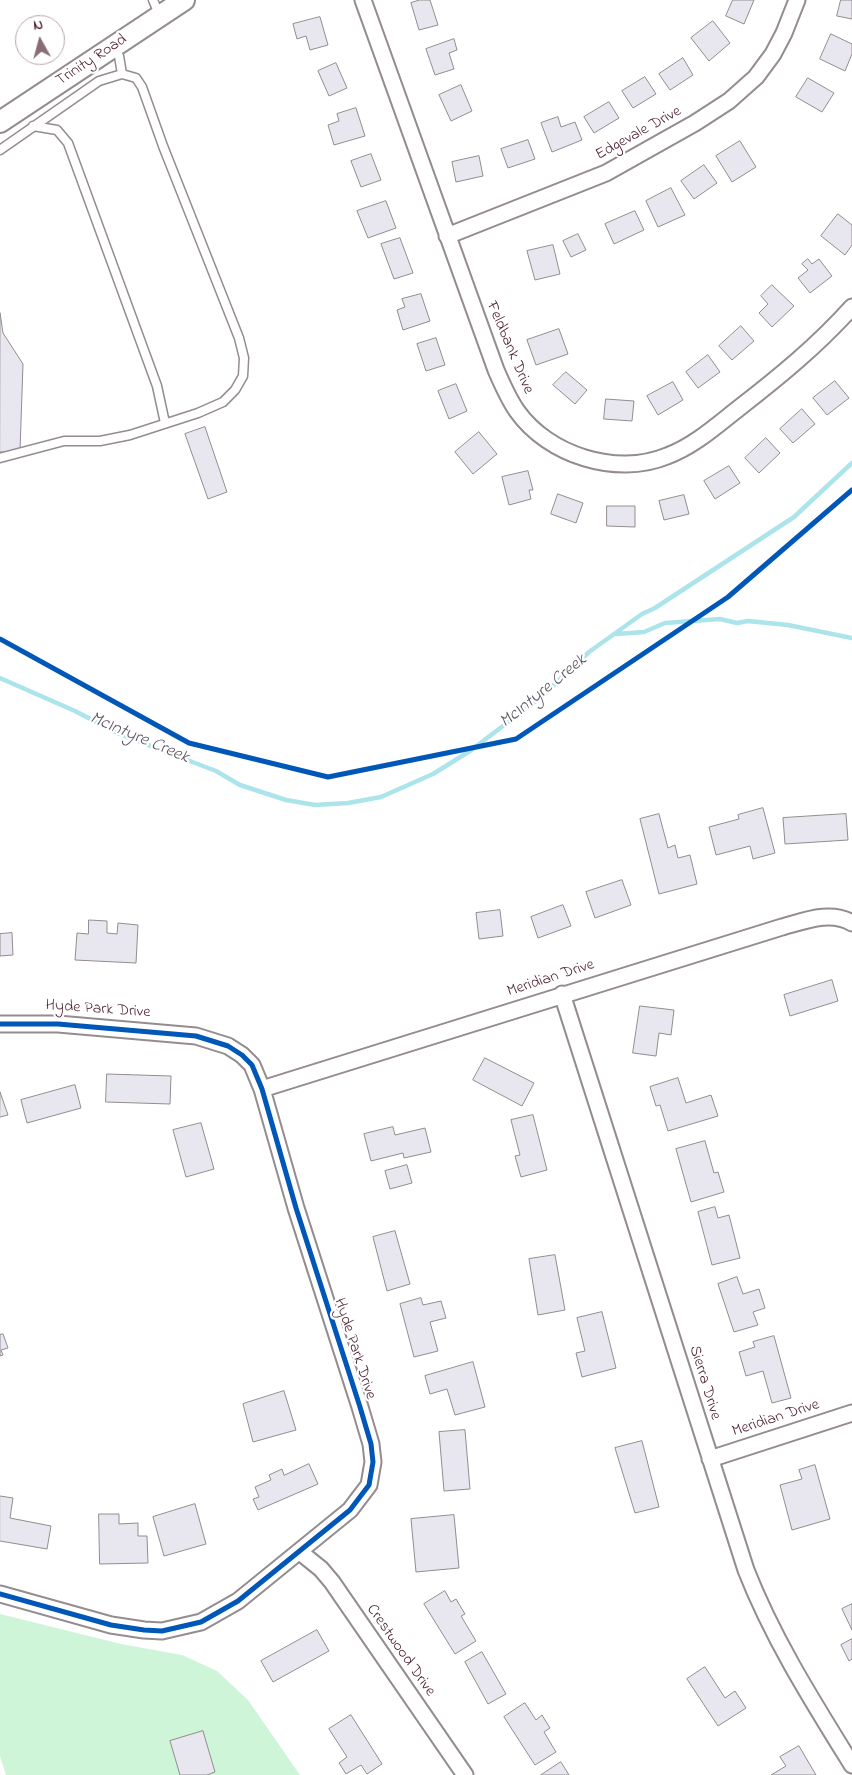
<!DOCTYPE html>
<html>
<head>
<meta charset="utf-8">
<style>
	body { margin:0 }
	#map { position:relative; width:852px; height:1775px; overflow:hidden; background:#fff; font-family:"Indie Flower",sans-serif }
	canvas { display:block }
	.north { position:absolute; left:15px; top:15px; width:50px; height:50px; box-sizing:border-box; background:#fff; border:1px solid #b7a5aa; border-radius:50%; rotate:353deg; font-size:14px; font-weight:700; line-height:20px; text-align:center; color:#4a1f2b }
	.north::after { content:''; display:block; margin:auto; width:18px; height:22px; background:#896d75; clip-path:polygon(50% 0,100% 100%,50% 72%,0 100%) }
</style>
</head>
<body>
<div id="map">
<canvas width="852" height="1775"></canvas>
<div class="north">N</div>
</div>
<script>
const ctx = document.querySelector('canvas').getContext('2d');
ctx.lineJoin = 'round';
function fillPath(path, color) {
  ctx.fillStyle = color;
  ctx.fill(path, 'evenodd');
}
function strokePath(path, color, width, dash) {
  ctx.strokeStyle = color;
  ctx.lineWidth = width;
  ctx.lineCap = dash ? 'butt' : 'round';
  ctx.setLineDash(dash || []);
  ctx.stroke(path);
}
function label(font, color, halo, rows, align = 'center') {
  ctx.font = font + ' "Indie Flower",sans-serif';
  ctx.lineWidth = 4.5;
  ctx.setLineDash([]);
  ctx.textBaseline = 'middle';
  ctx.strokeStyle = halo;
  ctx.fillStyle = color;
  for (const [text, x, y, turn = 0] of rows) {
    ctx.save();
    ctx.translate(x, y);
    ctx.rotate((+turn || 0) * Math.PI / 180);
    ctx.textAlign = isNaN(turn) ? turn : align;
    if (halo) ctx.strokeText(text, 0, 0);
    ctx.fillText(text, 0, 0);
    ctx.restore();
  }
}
fillPath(new Path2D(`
	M0,1614L121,1644L182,1655L217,1671L248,1700L300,1775H6L0,1756Z`), '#cef5d8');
strokePath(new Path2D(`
	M616,634L644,632L665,623L720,619L737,623L748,621L788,625L852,638
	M0,678L75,711L117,733L216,771L240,785L286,800L315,805L348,803L381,797L433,774L470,751L541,697L589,652L642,614L655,608L794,517L852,463`), '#abe4ea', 4.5);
const building = new Path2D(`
	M420,0H430L438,25L419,30L411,3Z
	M733,0H754L744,24L726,16Z
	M841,0H852V19L837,16Z
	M320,17L328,45L310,50L306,36L297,39L293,24Z
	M713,21L730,43L709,61L691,38Z
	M831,34L852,44V54L845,71L820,59Z
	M454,39L457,50L449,53L454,69L435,75L426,49Z
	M683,58L693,75L670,90L659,74Z
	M336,63L347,88L329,96L318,71Z
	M645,77L656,94L633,108L622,91Z
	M808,78L834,93L822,112L796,97Z
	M461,85L472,111L451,121L439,95Z
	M609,102L619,118L594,133L584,117Z
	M356,108L365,136L334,145L328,125L339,121L337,114Z
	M558,117L561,127L575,122L582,140L552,152L541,123Z
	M528,140L535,159L508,168L501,149Z
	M740,141L756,167L732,182L716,156Z
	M371,154L381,180L361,187L351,161Z
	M479,156L483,176L456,182L452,162Z
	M704,165L717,183L694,199L681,181Z
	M671,188L685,215L658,227L646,201Z
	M386,201L396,228L368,238L357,211Z
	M635,211L644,230L614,244L605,224Z
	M838,214L852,225V245L845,255L821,236Z
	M578,234L586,250L571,257L563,241Z
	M400,238L413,273L394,279L381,244Z
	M553,245L560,274L535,280L527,251Z
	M808,259L812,264L819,259L832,276L810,293L798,278L808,270L802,264Z
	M772,285L794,306L772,327L759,313L768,304L761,296Z
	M421,294L430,321L403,330L397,310L405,307L402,299Z
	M0,313L3,333L23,364L20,451L0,452Z
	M741,326L754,341L732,360L719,346Z
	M559,329L568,354L536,365L527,340Z
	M436,338L445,365L426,371L417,344Z
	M708,355L720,372L698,388L686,372Z
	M566,372L587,390L575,404L553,385Z
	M835,381L849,398L827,415L813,398Z
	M673,382L683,400L658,415L647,396Z
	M456,384L467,411L449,419L438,391Z
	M606,399L634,401L632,421L604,419Z
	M802,409L815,424L793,443L780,429Z
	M205,427L227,492L208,499L185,434Z
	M479,432L497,454L473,474L455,452Z
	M766,438L780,453L759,473L745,458Z
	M729,466L740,483L715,499L704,481Z
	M528,471L533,490H529L531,499L509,505L502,477Z
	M558,494L583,503L576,523L551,514Z
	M684,495L689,514L664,520L659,501Z
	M607,506H635V527L607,526Z
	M763,808L775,853L753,859L750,846L716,855L709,827L739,819L738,815Z
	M659,814L668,848L675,845L678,858L690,855L697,884L659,894L640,819Z
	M846,814L848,840L785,844L783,818Z
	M622,880L631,905L595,918L586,892Z
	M563,905L571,926L538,938L531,917Z
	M500,910L503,936L479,939L476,913Z
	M89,920L107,921V933L117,934L118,923L138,925L136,963L75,960L77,933L88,934Z
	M12,933L13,955L0,956V934Z
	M832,980L838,1001L790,1016L784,995Z
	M640,1006L674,1010L671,1035L659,1033L656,1056L633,1053Z
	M485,1058L534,1083L522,1106L473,1080Z
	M107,1074L171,1076L170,1104L106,1102Z
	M678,1078L686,1103L711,1095L718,1116L668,1131L660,1105L656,1106L650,1087Z
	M75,1085L81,1108L27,1123L21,1100Z
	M0,1092L8,1115L0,1117Z
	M533,1115L547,1170L521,1177L515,1156L520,1155L511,1120Z
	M201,1123L214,1169L186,1177L173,1130Z
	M393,1127L395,1135L425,1128L431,1152L404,1158L403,1153L371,1161L364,1134Z
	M705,1141L714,1173L718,1172L724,1192L691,1202L676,1149Z
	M407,1165L412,1183L390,1189L385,1171Z
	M715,1207L718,1218L729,1215L740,1258L712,1265L698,1212Z
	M395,1231L410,1284L387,1291L373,1237Z
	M555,1255L565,1310L538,1315L529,1259Z
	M737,1277L743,1294L759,1289L765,1308L753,1312L758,1325L734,1332L718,1284Z
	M421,1298L423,1305L441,1301L446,1318L430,1322L438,1351L414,1357L400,1304Z
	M602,1312L616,1368L582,1377L576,1353L585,1351L577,1318Z
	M3,1334L8,1348L1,1350L3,1355L0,1356V1335Z
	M774,1336L791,1398L772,1403L763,1371L746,1376L739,1352L755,1347L753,1342Z
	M473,1362L485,1407L455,1415L447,1389L430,1394L425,1376Z
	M284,1391L296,1430L253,1442L243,1404Z
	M465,1430L470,1489L444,1491L439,1432Z
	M642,1441L659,1507L635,1513L615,1448Z
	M309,1464L318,1484L258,1510L253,1499L259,1497L255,1487L271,1480L269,1475L282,1469L284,1475Z
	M815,1465L830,1519L792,1530L780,1485L802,1479L799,1470Z
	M0,1496L13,1498L10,1518L51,1526L47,1549L0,1541Z
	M195,1504L206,1544L164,1556L153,1517Z
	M99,1514H119V1524L138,1523V1536H147L148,1563L100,1564Z
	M454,1515L459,1568L416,1572L411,1519Z
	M445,1591L451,1602L456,1599L465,1614L461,1616L476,1641L455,1654L424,1604Z
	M852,1604V1630L842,1609Z
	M317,1630L329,1651L273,1682L261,1661Z
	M852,1639V1659L849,1661L841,1645Z
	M482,1652L506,1694L488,1704L465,1662Z
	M705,1667L725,1698L735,1691L746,1708L718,1726L687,1679Z
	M525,1703L536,1720L542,1715L550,1728L544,1732L556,1752L535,1765L504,1717Z
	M351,1715L382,1764L367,1774L361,1765L346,1774L339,1763L347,1757L329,1729Z
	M203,1731L215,1772L207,1775H180L170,1741Z
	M799,1746L816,1775H771L786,1766L780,1757Z
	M561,1762L569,1775H541Z`);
fillPath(building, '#e8e7ef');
strokePath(building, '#948c8e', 1);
const service = new Path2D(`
	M153,0L159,14
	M114,48L119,56L122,74
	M33,126L57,130L68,143L157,386L165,423
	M0,150L99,81L122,74L136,78L142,87L163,146L239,338L244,358L243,376L235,390L223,402L198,413L130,435L100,441H64L0,458`);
const minor = new Path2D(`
	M363,0L496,370C502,384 508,398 517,411C548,455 616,477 667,456C694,446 716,426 739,408C779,377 818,345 852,307
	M447,236L606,173L695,123L729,101L756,77L773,54L784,33L797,0
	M562,994L746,1570C773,1639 813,1702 852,1765
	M0,1024H58L196,1036L228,1046L242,1055L252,1065L262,1089L296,1208L360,1407L371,1444L373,1462L369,1485L350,1510L238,1601L201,1622L162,1631L144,1630L111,1625L0,1594
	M262,1089L782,927C804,921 831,910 852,923
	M710,1459L852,1413
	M300,1552L321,1569L332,1582L465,1775`);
const tertiary = new Path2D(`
	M0,122L184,0`);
strokePath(service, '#948c8e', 11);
strokePath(minor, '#948c8e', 19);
strokePath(tertiary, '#948c8e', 24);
strokePath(service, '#fff', 8);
strokePath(minor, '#fff', 15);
strokePath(tertiary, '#fff', 20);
strokePath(new Path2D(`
	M0,639L189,743L328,777L516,739L728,597L852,490
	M0,1024H58L196,1036L228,1046L242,1055L252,1065L262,1089L296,1208L360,1407L371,1444L373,1462L369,1485L350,1510L238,1601L201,1622L162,1631L144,1630L111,1625L0,1594`), '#0057b8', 5);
label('16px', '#4a1f2b', '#fff', [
	["Trinity Road",92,61,-33],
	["Edgevale Drive",639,134,-29],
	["Feldbank Drive",509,348,67],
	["Meridian Drive",551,979,-18],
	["Hyde Park Drive",98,1010,4],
	["Hyde Park Drive",354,1349,72],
	["Sierra Drive",704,1383,73],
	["Meridian Drive",776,1419,-18],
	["Crestwood Drive",400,1651,55]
]);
label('italic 18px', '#5c5662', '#fff', [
	["McIntyre Creek",544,692,-39],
	["McIntyre Creek",139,739,23]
]);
</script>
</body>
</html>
